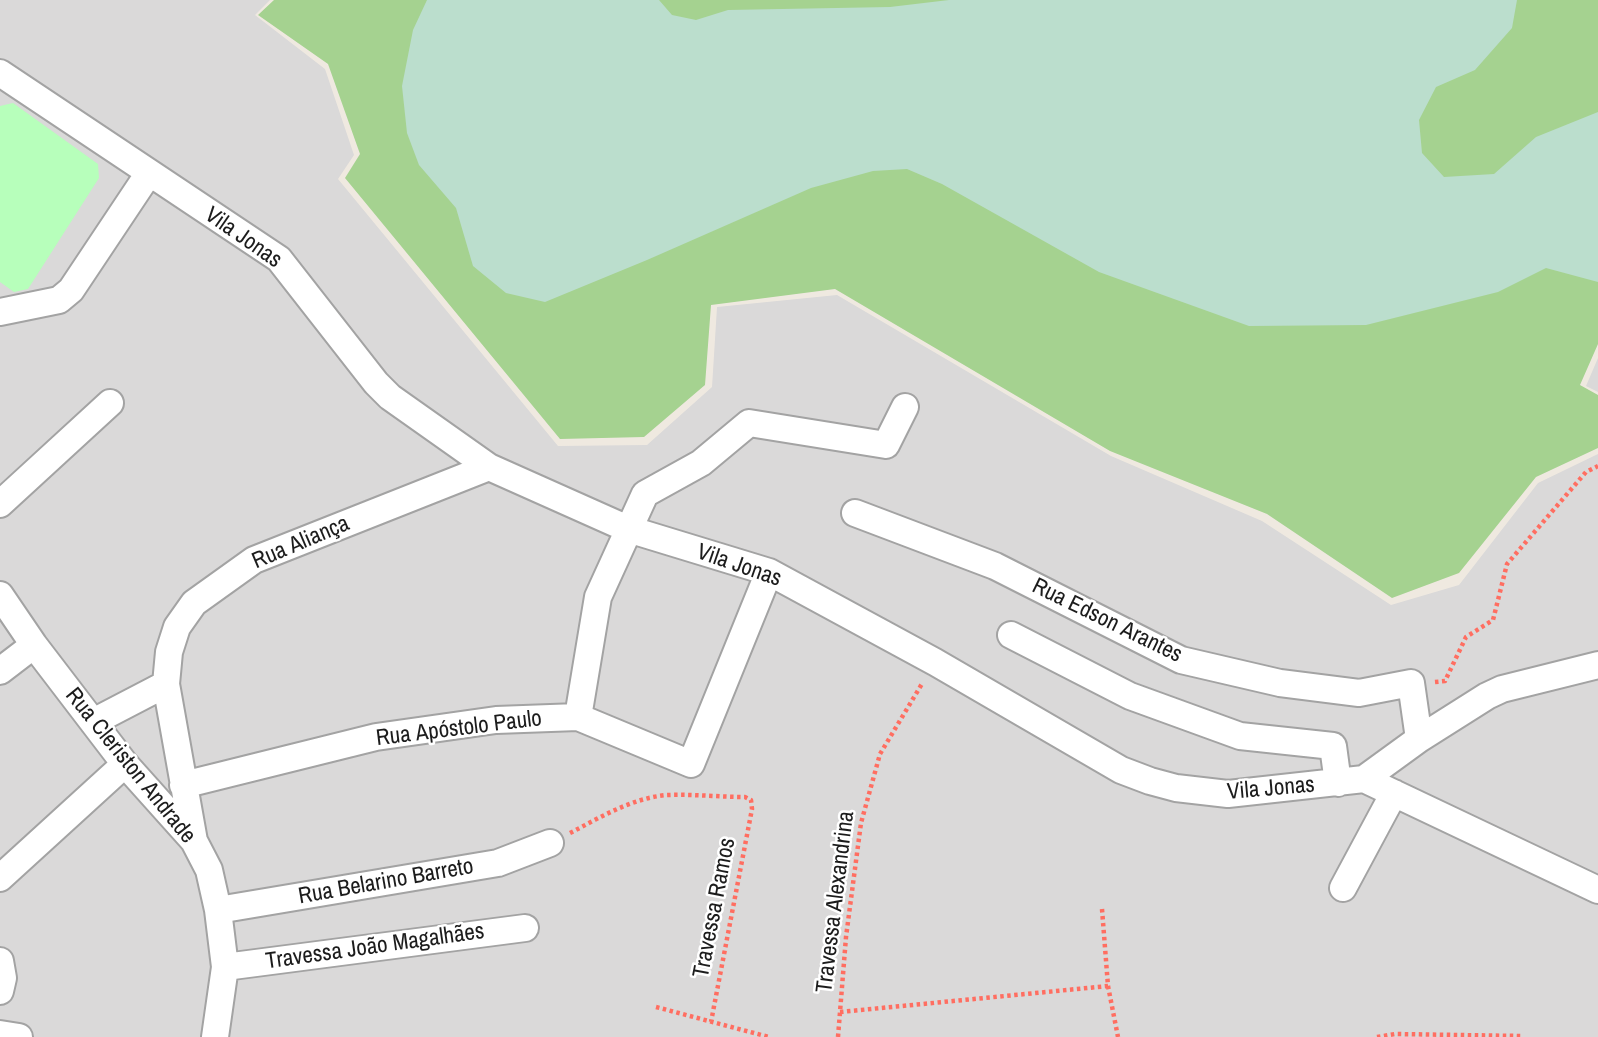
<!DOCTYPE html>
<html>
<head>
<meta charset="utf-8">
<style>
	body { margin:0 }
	canvas { display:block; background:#efe9e0 }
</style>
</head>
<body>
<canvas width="1598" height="1037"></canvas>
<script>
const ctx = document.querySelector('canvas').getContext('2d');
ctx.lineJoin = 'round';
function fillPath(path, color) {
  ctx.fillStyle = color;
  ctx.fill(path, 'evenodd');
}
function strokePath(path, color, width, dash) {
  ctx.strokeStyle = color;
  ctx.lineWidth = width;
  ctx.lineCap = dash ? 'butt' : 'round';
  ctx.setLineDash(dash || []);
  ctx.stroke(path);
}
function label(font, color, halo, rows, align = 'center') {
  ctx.font = font + ' "Archivo Narrow",sans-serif';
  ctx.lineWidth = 5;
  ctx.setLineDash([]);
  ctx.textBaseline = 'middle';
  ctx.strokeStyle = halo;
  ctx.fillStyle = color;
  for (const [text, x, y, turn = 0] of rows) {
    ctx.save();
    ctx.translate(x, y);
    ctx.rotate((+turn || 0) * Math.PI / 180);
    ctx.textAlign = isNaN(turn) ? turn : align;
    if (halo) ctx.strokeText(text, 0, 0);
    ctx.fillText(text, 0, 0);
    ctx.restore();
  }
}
fillPath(new Path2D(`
	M0,0H270L255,15L325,69L354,155L338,179L558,446L647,445L712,387L717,307L837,295L1111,456L1262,521L1391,605L1459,585L1538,483L1598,454V1037H0Z
	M1598,358V392L1586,386Z`), '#dad9d9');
fillPath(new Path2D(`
	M274,0H1598V344L1580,385L1598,395V448L1536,477L1459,573L1392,598L1267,514L1110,451L835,289L711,305L705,385L644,437L560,439L345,178L360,154L328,64L258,15Z`), '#a5d290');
fillPath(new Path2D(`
	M427,0H659L672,15L696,20L728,10L890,7L949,0H1517L1512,28L1475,70L1436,87L1419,120L1422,153L1444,177L1494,174L1536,137L1598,112V282L1546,268L1498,292L1366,325L1249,326L1099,272L942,184L907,169L873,171L811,188L647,260L545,302L506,293L473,266L456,208L419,165L407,133L402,86L413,30Z`), '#bbdecd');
fillPath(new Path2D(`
	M13,103L98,164L99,178L28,289L14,292L0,282V106Z`), '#b7ffbb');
const minor = new Path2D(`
	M0,73L279,259L376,383L390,397L489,467L628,529L769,572L935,662L1121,770L1150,781L1176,788L1228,794L1364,779L1419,739L1487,696L1502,689L1598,665
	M0,312L59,300L71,290L149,173
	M0,504L110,403
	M855,513L995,566L1181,660L1280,683L1359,693L1411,683L1419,739
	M0,595L34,645L125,764L194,841L209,870L218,910L225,967L215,1037
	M1011,635L1130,696L1240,736L1333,746L1338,783
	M0,671L34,645
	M578,717L598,597L645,494L701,463L749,423L886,445L905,407
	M93,722L166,684
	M1364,779L1598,890
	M183,785L376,737L496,720L578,717L691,764L769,572
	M194,841L166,684L169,652L177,627L194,603L254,560L489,467
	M0,878L125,764
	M1343,888L1394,793
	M218,910L498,863L550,843
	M0,961L3,978L0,991
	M225,967L525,928
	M0,1034L19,1037`);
strokePath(minor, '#a3a3a3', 30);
strokePath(new Path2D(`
	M1435,682L1445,681L1466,637L1493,620L1507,564L1586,472L1598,466
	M570,833C601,817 632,798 667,795C693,794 719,797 745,797L751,800L752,809L711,1022
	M1102,909L1108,986L1118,1037
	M656,1007L769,1037
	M840,1012L1108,986
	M838,1037L846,937L861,823L880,754L923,682
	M1377,1037L1395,1034L1522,1036`), '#ff6e61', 4.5, [3.5, 3.5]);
strokePath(minor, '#fff', 26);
label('23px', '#1c1c1c', '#fff', [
	["Vila Jonas",243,238,35],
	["Rua Aliança",301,543,-23],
	["Vila Jonas",739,566,19],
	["Rua Edson Arantes",1107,621,26],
	["Rua Apóstolo Paulo",459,729,-7],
	["Rua Cleriston Andrade",130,766,51],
	["Vila Jonas",1271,789,-5],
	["Rua Belarino Barreto",386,882,-10],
	["Travessa Alexandrina",836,902,-83],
	["Travessa Ramos",715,908,-79],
	["Travessa João Magalhães",375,947,-8]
]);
</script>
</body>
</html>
